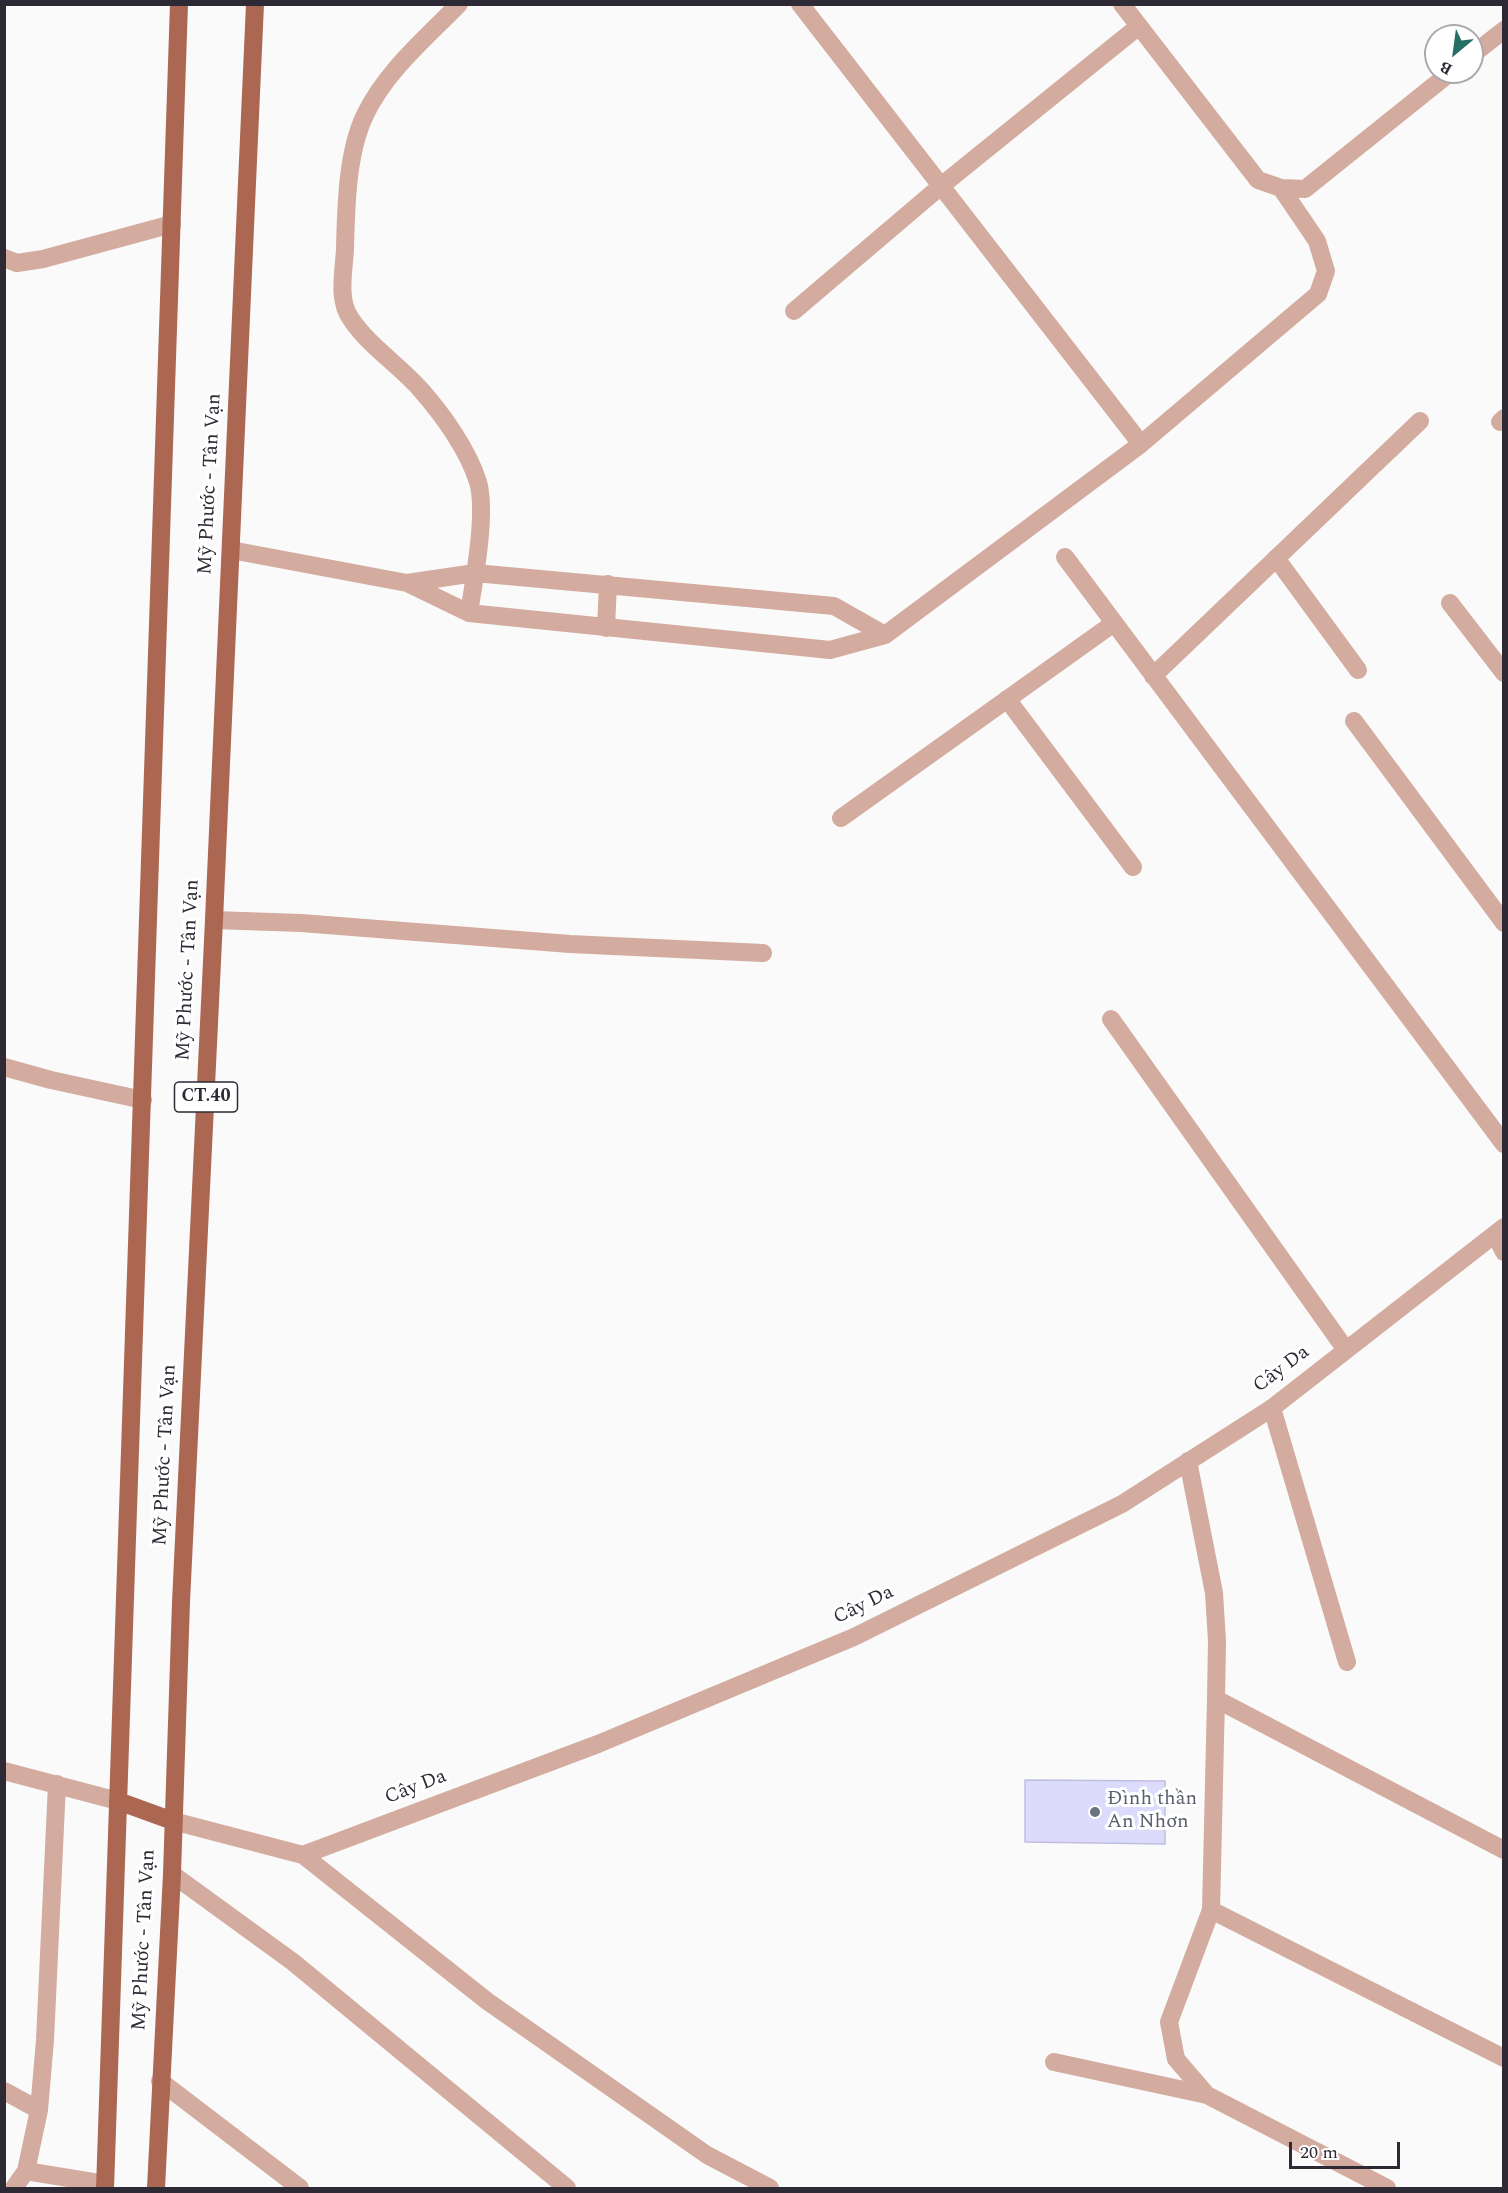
<!DOCTYPE html>
<html>
<head>
<meta charset="utf-8">
<style>
	body { margin:0 }
	#map { position:relative; width:1508px; height:2193px; overflow:hidden; background:#fafafa; font-family:Spectral,serif }
	canvas { display:block }
	.frame { position:absolute; inset:0; border:6px solid #2d2935; pointer-events:none }
	.north { position:absolute; left:1424px; top:24px; width:60px; height:60px; box-sizing:border-box; background:#fff; border:2px solid #aba9ae; border-radius:50%; rotate:209deg; font-size:16px; font-weight:700; line-height:24px; text-align:center; color:#2d2935 }
	.north::after { content:''; display:block; margin:auto; width:21px; height:27px; background:#276e65; clip-path:polygon(50% 0,100% 100%,50% 72%,0 100%) }
	.scale { position:absolute; left:1289px; top:2142px; width:111px; height:27px; box-sizing:border-box; border:3px solid #2d2935; border-top:0; padding-left:8px; font-size:18px; line-height:21px; white-space:nowrap; color:#2d2935; -webkit-text-stroke:4px #fff; paint-order:stroke }
</style>
</head>
<body>
<div id="map">
<canvas width="1508" height="2193"></canvas>
<div class="frame"></div>
<div class="north">B</div>
<div class="scale">20 m</div>
</div>
<script>
const ctx = document.querySelector('canvas').getContext('2d');
ctx.lineJoin = 'round';
function fillPath(path, color) {
  ctx.fillStyle = color;
  ctx.fill(path, 'evenodd');
}
function strokePath(path, color, width, dash) {
  ctx.strokeStyle = color;
  ctx.lineWidth = width;
  ctx.lineCap = dash ? 'butt' : 'round';
  ctx.setLineDash(dash || []);
  ctx.stroke(path);
}
function label(font, color, halo, rows, align = 'center') {
  ctx.font = font + ' Spectral,serif';
  ctx.lineWidth = 6;
  ctx.setLineDash([]);
  ctx.textBaseline = 'middle';
  ctx.strokeStyle = halo;
  ctx.fillStyle = color;
  for (const [text, x, y, turn = 0] of rows) {
    ctx.save();
    ctx.translate(x, y);
    ctx.rotate((+turn || 0) * Math.PI / 180);
    ctx.textAlign = isNaN(turn) ? turn : align;
    if (halo) ctx.strokeText(text, 0, 0);
    ctx.fillText(text, 0, 0);
    ctx.restore();
  }
}
const building = new Path2D(`
	M1025,1780L1165,1781V1844L1025,1842Z`);
fillPath(building, '#dddbfc');
strokePath(building, '#c0bede', 1.5);
strokePath(new Path2D(`
	M459,4C426,38 386,71 365,115C347,152 346,207 345,249C344,271 337,300 351,319C368,345 400,366 421,390C443,415 468,450 478,482C487,513 474,580 469,613
	M800,4L1141,444
	M1122,4L1258,180L1281,188L1305,189L1451,72
	M1472,55L1504,30
	M4,258L17,263L43,259L172,224
	M794,311L941,186L1139,26
	M1500,422L1504,418
	M231,550L407,583L469,613L830,650L885,635L1141,444L1318,294L1326,271L1317,241L1281,188
	M1065,557L1504,1144
	M1276,558L1358,670
	M407,583L475,573L834,606L885,635
	M1450,603L1504,673
	M606,628L608,584
	M1153,676L1420,421
	M1007,699L1133,867
	M1354,721L1504,923
	M841,818L1114,623
	M214,920L301,923L570,944L763,953
	M1111,1019L1346,1350
	M4,1067L51,1080L143,1100
	M1495,1234L1504,1252
	M1272,1408L1347,1662
	M1188,1461L1214,1593L1217,1641L1216,1699L1211,1910L1169,2022L1176,2059L1207,2095L1387,2188
	M1216,1699L1504,1850
	M4,1771L118,1801
	M173,1821L303,1855L598,1744L854,1637L1122,1504L1272,1408L1504,1227
	M303,1855L487,2001L707,2155L770,2188
	M172,1874L293,1962L567,2188
	M1211,1910L1504,2058
	M1054,2062L1207,2095
	M160,2081L300,2188
	M4,2091L39,2110
	M26,2171L105,2184
	M14,2188L26,2171L39,2110L45,2040L57,1784`), '#d3ab9f', 18);
strokePath(new Path2D(`
	M118,1801L173,1821
	M105,2188L179,4
	M156,2188L172,1874L181,1602L214,920L255,4`), '#ac6753', 18);
for (const [x, y, r, color] of [
	[1095,1812,6,"#6b7280"]
]) {
  const dot = new Path2D();
  dot.arc(x, y, r, 0, 2 * Math.PI);
  ctx.fillStyle = color;
  ctx.fill(dot);
  strokePath(dot, '#fff', 2);
}
for (const [x, y, w] of [
	[206,1097,63]
]) {
  const box = new Path2D();
  box.roundRect(x - w / 2, y - 15, w, 30, 4.5);
  ctx.fillStyle = '#fff';
  ctx.fill(box);
  strokePath(box, '#2d2935', 1.5);
}
label('bold 18px', '#2d2935', null, [
	["CT.40",206,1097]
]);
label('20px', '#2d2935', '#fff', [
	["Mỹ Phước - Tân Vạn",211,484,-87],
	["Mỹ Phước - Tân Vạn",189,970,-87],
	["Cây Da",1282,1370,-37],
	["Mỹ Phước - Tân Vạn",166,1455,-87],
	["Cây Da",864,1606,-26],
	["Cây Da",416,1788,-21],
	["Mỹ Phước - Tân Vạn",145,1940,-87]
]);
label('20px', '#5b616d', '#fff', [
	["Đình thần",1107,1800],
	["An Nhơn",1107,1823]
], 'left');
</script>
</body>
</html>
